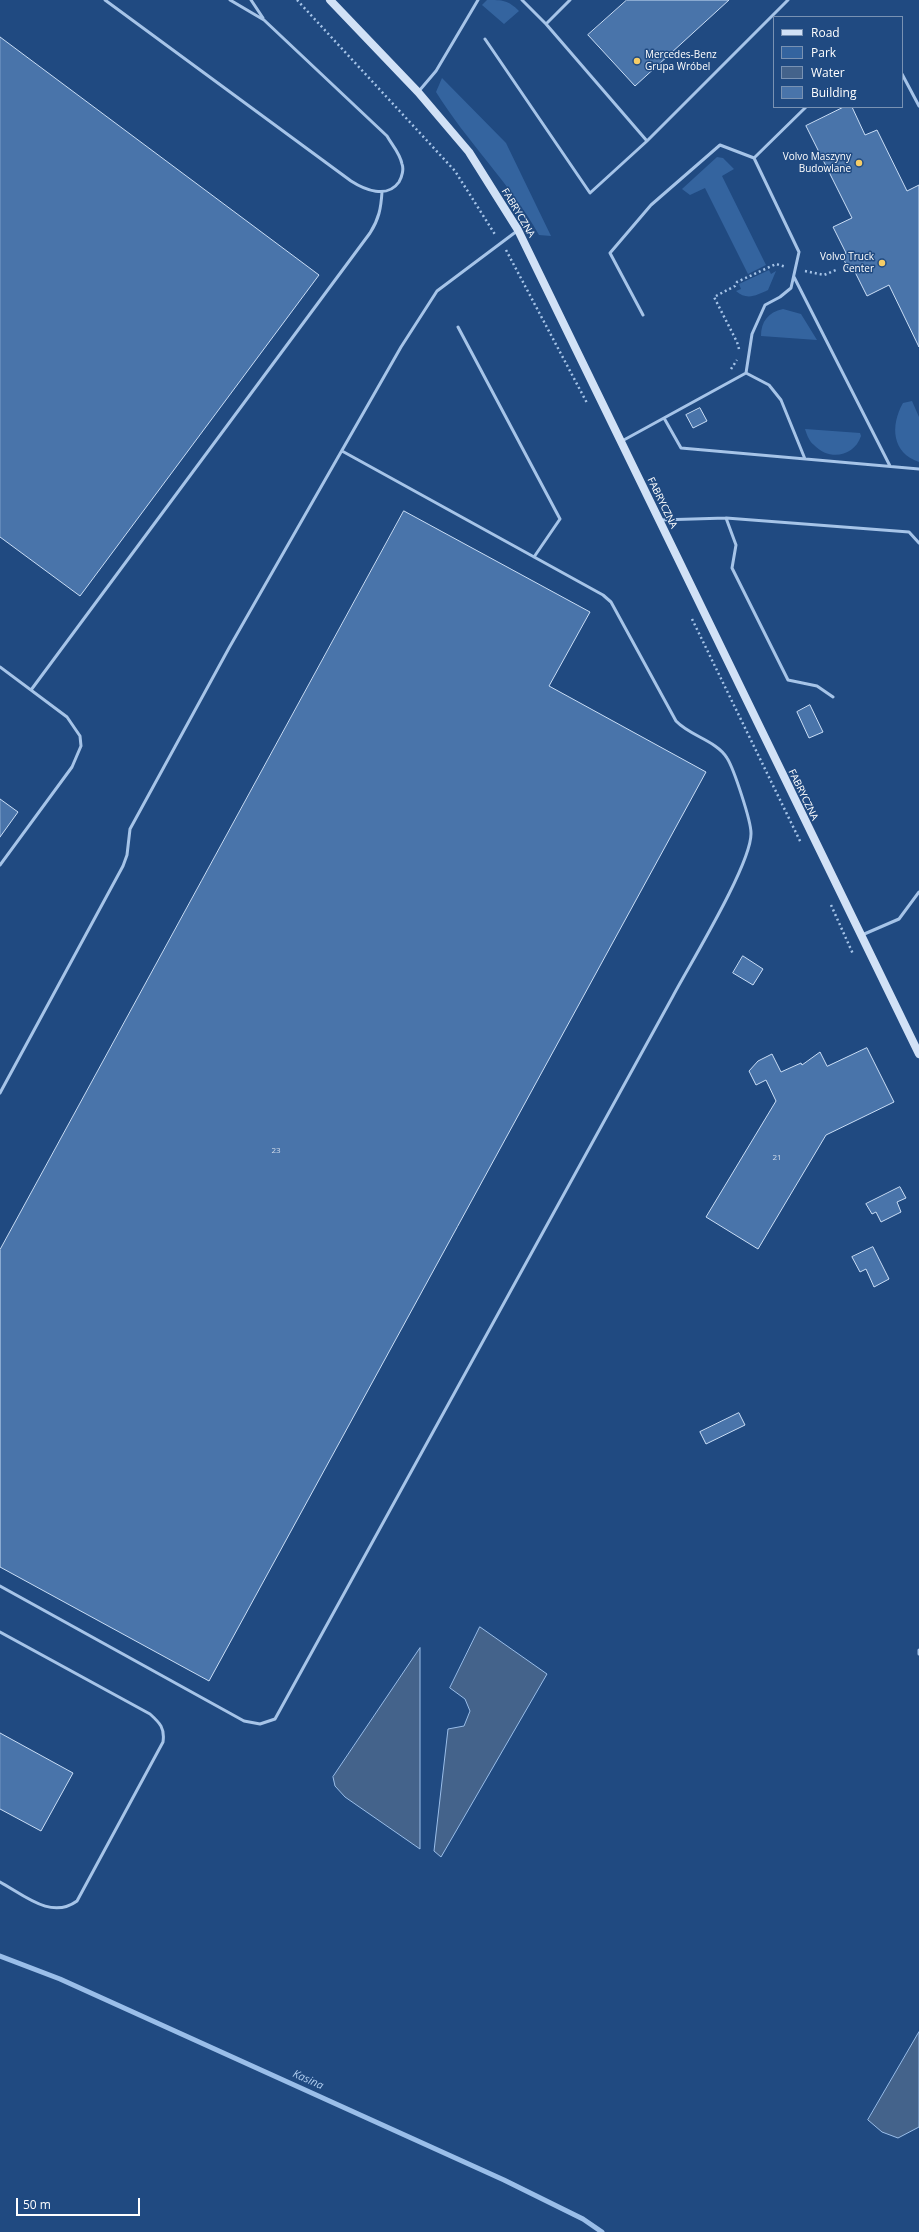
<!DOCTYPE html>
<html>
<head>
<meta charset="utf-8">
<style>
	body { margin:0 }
	#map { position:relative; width:919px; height:2232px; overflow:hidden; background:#204a81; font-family:"Open Sans",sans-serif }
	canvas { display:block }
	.legend { position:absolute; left:773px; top:16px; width:130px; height:92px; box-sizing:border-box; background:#204a81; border:1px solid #7992b3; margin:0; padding:5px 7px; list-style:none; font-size:12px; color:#fff }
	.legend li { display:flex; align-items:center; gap:8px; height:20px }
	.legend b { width:20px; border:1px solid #7992b3 }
	.scale { position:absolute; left:16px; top:2198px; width:124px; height:18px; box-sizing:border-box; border:2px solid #fff; border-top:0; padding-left:5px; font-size:12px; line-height:14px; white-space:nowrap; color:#fff; -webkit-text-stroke:3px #204a81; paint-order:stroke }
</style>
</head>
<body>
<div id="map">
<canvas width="919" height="2232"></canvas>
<ul class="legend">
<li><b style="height:5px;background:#d1e1f6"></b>Road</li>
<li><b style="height:11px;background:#34649f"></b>Park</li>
<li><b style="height:11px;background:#44638b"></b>Water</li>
<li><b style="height:11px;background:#4974aa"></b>Building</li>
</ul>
<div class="scale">50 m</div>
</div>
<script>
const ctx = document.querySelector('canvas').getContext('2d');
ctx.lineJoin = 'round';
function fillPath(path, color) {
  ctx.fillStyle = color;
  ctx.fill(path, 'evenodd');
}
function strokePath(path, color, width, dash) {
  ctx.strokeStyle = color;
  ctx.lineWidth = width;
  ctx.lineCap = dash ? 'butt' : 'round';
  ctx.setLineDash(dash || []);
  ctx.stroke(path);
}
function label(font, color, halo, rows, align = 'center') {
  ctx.font = font + ' "Open Sans",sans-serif';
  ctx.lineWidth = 3;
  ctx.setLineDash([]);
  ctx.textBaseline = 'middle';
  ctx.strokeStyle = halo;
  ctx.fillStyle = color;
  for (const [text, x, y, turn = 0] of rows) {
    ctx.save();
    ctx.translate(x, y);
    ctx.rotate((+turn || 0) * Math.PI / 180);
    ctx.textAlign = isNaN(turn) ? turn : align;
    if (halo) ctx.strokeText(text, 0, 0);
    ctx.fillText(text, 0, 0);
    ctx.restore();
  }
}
fillPath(new Path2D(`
	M487,0C503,0 508,0 519,11L504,24L482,5Z
	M442,78L506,143L551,236L539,235C510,183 467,142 436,92Z
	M717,157L723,158L734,169L722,176L766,265L748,274L705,188L690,195L682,189Z
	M769,270L771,274L776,271L768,290C757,295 747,301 736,291L741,289L739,284Z
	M783,309L801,314L817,340L761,336C761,322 768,312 783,309Z
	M912,401L919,417V462C892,453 890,426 903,403Z
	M805,429L860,433L861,436C854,457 829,461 814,445C809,441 807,435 805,429Z`), '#34649f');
const water = new Path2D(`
	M480,1627L547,1674L441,1857L434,1851L448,1729L464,1726L470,1711L465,1699L450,1688Z
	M420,1648V1849L345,1797L335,1786L333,1777Z
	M919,2032V2127L898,2138L882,2132L868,2120Z`);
fillPath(water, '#44638b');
strokePath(water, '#9abee9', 1);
strokePath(new Path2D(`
	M0,1956L60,1979L504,2180L583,2219L602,2232`), '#9abee9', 5);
const building = new Path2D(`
	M627,0H729L635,86L588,35Z
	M0,37L319,275L80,596L0,537Z
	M844,107H852L865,135L877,130L907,191L919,185V347L889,285L867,296L854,270L850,272L842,256L846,253L833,227L852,218L806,126Z
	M700,408L707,421L693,428L686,415Z
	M404,511L590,612L549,686L706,772L209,1681L0,1567V1250Z
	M810,705L823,732L809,738L797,712Z
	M0,799L18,812L0,837Z
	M743,956L763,969L753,985L733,973Z
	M867,1048L894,1102L826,1135L758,1249L706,1217L776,1101L766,1080L756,1085L749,1071L758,1061L772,1054L781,1072L801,1063L802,1065L820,1052L827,1066Z
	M900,1187L906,1198L897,1202L901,1212L881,1222L876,1212L872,1214L866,1204Z
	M873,1247L889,1279L874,1287L866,1269L860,1272L852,1257Z
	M739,1413L745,1425L706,1444L700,1432Z
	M0,1733L73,1773L41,1831L0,1809Z`);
fillPath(building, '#4974aa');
strokePath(building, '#cadef6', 1);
strokePath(new Path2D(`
	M297,0L455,171L496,236
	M506,250L587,403
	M805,271L824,275L836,270
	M739,349L737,342L714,297L735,286L737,282L776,264L786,267
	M731,369L737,360
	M692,619L801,843
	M831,905L853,954`), '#a6c4e8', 2.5, [2, 3]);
strokePath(new Path2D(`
	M105,0L351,181C365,190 387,199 399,182C402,177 404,169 402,164C400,153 392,145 387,136L264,20L230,0
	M251,0L263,18
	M546,24L570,0
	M485,39L590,193L647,141L546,24L522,0
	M902,74L919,106
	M419,91L436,71L478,0
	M647,141L788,0
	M794,277L890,466
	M643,315L610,253L651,205L720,145L754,158
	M458,327L560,519L534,557
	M746,373L752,334L765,305L780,297L791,288L799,252L754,158L806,107
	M746,373L769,385L781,400L805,459
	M664,418L681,448L919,469
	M622,441L746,373
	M726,518L909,532L919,543
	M660,520L726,518L736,545L732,568L788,680L817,686L833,697
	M0,667L67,717L80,736L81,746L72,767L0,865
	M31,690L370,233C379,219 381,208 382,192
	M862,935L899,919L919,892
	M0,1093L123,866L127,855L130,829L229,648L401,347L437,291L517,231
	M0,1586L244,1721L260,1724L275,1719L673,996C690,964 752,863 751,833C751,821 734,769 727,758C717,741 690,736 676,721L611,602L603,595L342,451
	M0,1632L150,1714C160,1723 165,1728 163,1742L77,1901C51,1920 24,1895 0,1882
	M919,1650V1654`), '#a6c4e8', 3);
strokePath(new Path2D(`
	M330,0L418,92L469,152L518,230L919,1054`), '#d1e1f6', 8);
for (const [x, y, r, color] of [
	[637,61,4,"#f5cc67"],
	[859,163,4,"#f5cc67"],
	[882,263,4,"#f5cc67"]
]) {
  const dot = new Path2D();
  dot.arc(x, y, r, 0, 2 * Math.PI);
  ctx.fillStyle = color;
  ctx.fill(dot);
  strokePath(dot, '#204a81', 1.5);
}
label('8px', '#d2dcea', null, [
	["23",276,1151],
	["21",777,1158]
]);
label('10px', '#fff', '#204a81', [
	["Mercedes-Benz",645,55,"left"],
	["Grupa Wróbel",645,67,"left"],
	["Volvo Maszyny",851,157],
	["Budowlane",851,169],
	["Volvo Truck",874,257],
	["Center",874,269]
], 'right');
label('10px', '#fff', '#204a81', [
	["FABRYCZNA",518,213,59],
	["FABRYCZNA",662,503,64],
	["FABRYCZNA",803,795,64]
]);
label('italic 11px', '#b1cef0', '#204a81', [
	["Kasina",308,2080,24]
]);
</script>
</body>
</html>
